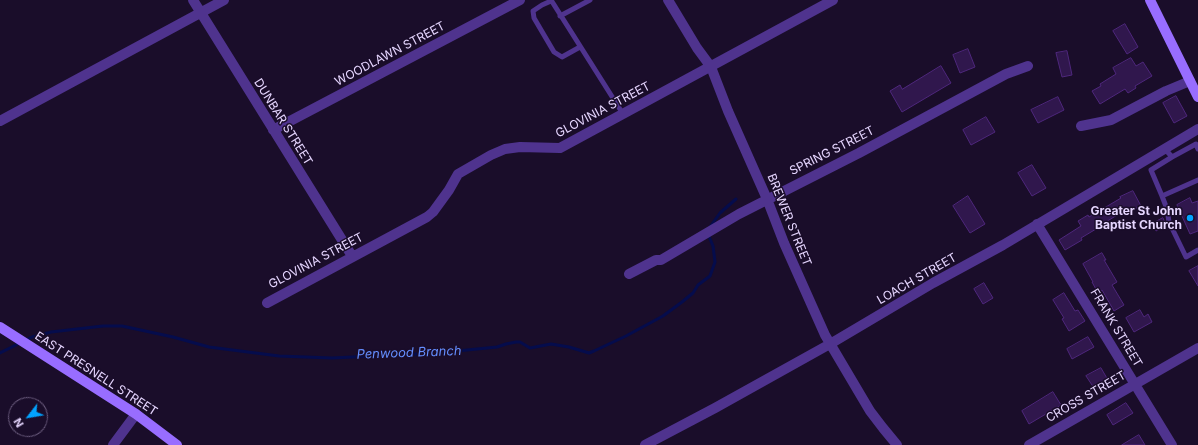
<!DOCTYPE html>
<html>
<head>
<meta charset="utf-8">
<style>
	body { margin:0 }
	#map { position:relative; width:1198px; height:445px; overflow:hidden; background:#1a0d2a; font-family:Inter,sans-serif }
	canvas { display:block }
	.north { position:absolute; left:8px; top:397px; width:40px; height:40px; box-sizing:border-box; background:#1a0d2a; border:1px solid #6c5d7f; border-radius:50%; rotate:239deg; font-size:11px; font-weight:700; line-height:16px; text-align:center; color:#e6d6ff }
	.north::after { content:''; display:block; margin:auto; width:14px; height:18px; background:#02a3ff; clip-path:polygon(50% 0,100% 100%,50% 72%,0 100%) }
</style>
</head>
<body>
<div id="map">
<canvas width="1198" height="445"></canvas>
<div class="north">N</div>
</div>
<script>
const ctx = document.querySelector('canvas').getContext('2d');
ctx.lineJoin = 'round';
function strokePath(path, color, width, dash) {
  ctx.strokeStyle = color;
  ctx.lineWidth = width;
  ctx.lineCap = dash ? 'butt' : 'round';
  ctx.setLineDash(dash || []);
  ctx.stroke(path);
}
function fillPath(path, color) {
  ctx.fillStyle = color;
  ctx.fill(path, 'evenodd');
}
function label(font, color, halo, rows, align = 'center') {
  ctx.font = font + ' Inter,sans-serif';
  ctx.lineWidth = 3;
  ctx.setLineDash([]);
  ctx.textBaseline = 'middle';
  ctx.strokeStyle = halo;
  ctx.fillStyle = color;
  for (const [text, x, y, turn = 0] of rows) {
    ctx.save();
    ctx.translate(x, y);
    ctx.rotate((+turn || 0) * Math.PI / 180);
    ctx.textAlign = isNaN(turn) ? turn : align;
    if (halo) ctx.strokeText(text, 0, 0);
    ctx.fillText(text, 0, 0);
    ctx.restore();
  }
}
strokePath(new Path2D(`
	M710,227L720,213L736,199
	M0,353L32,337L51,332L103,326H122L173,337L209,347L279,356L332,358L414,354L434,355L457,351L497,347L506,344L516,342H520L530,348L551,344L569,347L589,353L594,351L626,336L663,316L682,302L693,293L698,285L710,276L715,262L713,246L708,234`), '#050c4c', 3);
const building = new Path2D(`
	M1125,24L1138,47L1127,54L1113,31Z
	M968,49L975,67L960,73L953,55Z
	M1067,51L1072,75L1062,77L1056,53Z
	M1131,58L1136,66L1143,62L1152,76L1135,86L1136,88L1128,93L1125,89L1100,104L1092,91L1101,86L1100,84L1116,74L1113,68Z
	M941,66L951,83L902,112L890,91L900,85L902,89Z
	M1176,96L1187,116L1174,123L1163,103Z
	M1058,97L1064,110L1038,123L1031,110Z
	M986,117L995,132L971,145L963,130Z
	M1032,165L1046,188L1032,196L1018,173Z
	M1133,191L1141,206L1128,212L1127,209L1096,228V229L1081,238L1082,240L1065,250L1059,240L1081,226L1078,221L1088,215L1089,217L1121,198L1120,197Z
	M968,196L985,224L970,233L953,206Z
	M1190,198L1192,203L1198,201V231L1190,234L1177,205Z
	M1163,218L1166,225L1156,231L1152,224Z
	M1102,253L1106,260H1104L1117,282L1112,285L1124,305L1114,311L1102,290L1098,293L1092,282H1093L1083,264Z
	M1198,266V286L1189,271Z
	M984,283L993,298L983,304L974,289Z
	M1064,293L1075,311L1078,310L1085,321L1069,331L1062,319L1064,318L1053,300Z
	M1140,310L1144,317L1148,314L1152,322L1134,332L1126,318Z
	M1088,337L1094,347L1072,359L1067,349Z
	M1101,368L1108,380L1094,388L1086,376Z
	M1053,392L1061,405L1029,424L1022,411Z
	M1126,403L1133,413L1113,425L1107,415Z
	M1139,435L1145,445H1122Z`);
fillPath(building, '#30174d');
strokePath(building, '#4e277c', 1);
strokePath(new Path2D(`
	M551,0L623,114
	M551,1L542,5L533,11L534,18L554,52L562,57L580,47
	M560,16L590,0
	M1165,149L1172,157L1151,170L1162,196L1198,180
	M1172,157L1196,144L1198,149
	M1162,196L1167,209L1169,222L1186,257L1198,250`), '#4f338e', 5);
strokePath(new Path2D(`
	M193,0L352,256
	M668,0L697,48L711,67L728,111L767,199L784,243L825,335L870,411L883,428L897,445
	M0,121L224,0
	M1081,126L1111,120L1166,91L1190,81
	M273,130L520,0
	M1037,224L1172,445
	M629,274L656,260H661L739,214L859,153L1006,74L1028,66
	M267,303L427,217L433,212L449,190L458,174L491,155L505,149L520,147L560,148L833,0
	M113,445L136,414
	M645,445L715,408L830,344L933,283L1003,245L1198,129
	M1029,445L1198,348`), '#4f338e', 10);
strokePath(new Path2D(`
	M1150,0L1198,97
	M0,327L136,414L177,445`), '#986dff', 10);
for (const [x, y, r, color] of [
	[1190,218,4,"#02a3ff"]
]) {
  const dot = new Path2D();
  dot.arc(x, y, r, 0, 2 * Math.PI);
  ctx.fillStyle = color;
  ctx.fill(dot);
  strokePath(dot, '#1a0d2a', 1.5);
}
label('12px', '#e6d6ff', '#1a0d2a', [
	["WOODLAWN STREET",390,54,-28],
	["GLOVINIA STREET",603,110,-28],
	["DUNBAR STREET",283,122,58],
	["SPRING STREET",832,151,-27],
	["BREWER STREET",789,220,68],
	["GLOVINIA STREET",316,261,-28],
	["LOACH STREET",917,279,-30],
	["FRANK STREET",1116,328,59],
	["EAST PRESNELL STREET",96,374,33],
	["CROSS STREET",1086,397,-30]
]);
label('bold 12px', '#e6d6ff', '#1a0d2a', [
	["Greater St John",1182,211],
	["Baptist Church",1182,225]
], 'right');
label('italic 13px', '#648eff', '#1a0d2a', [
	["Penwood Branch",409,353,-2]
]);
</script>
</body>
</html>
